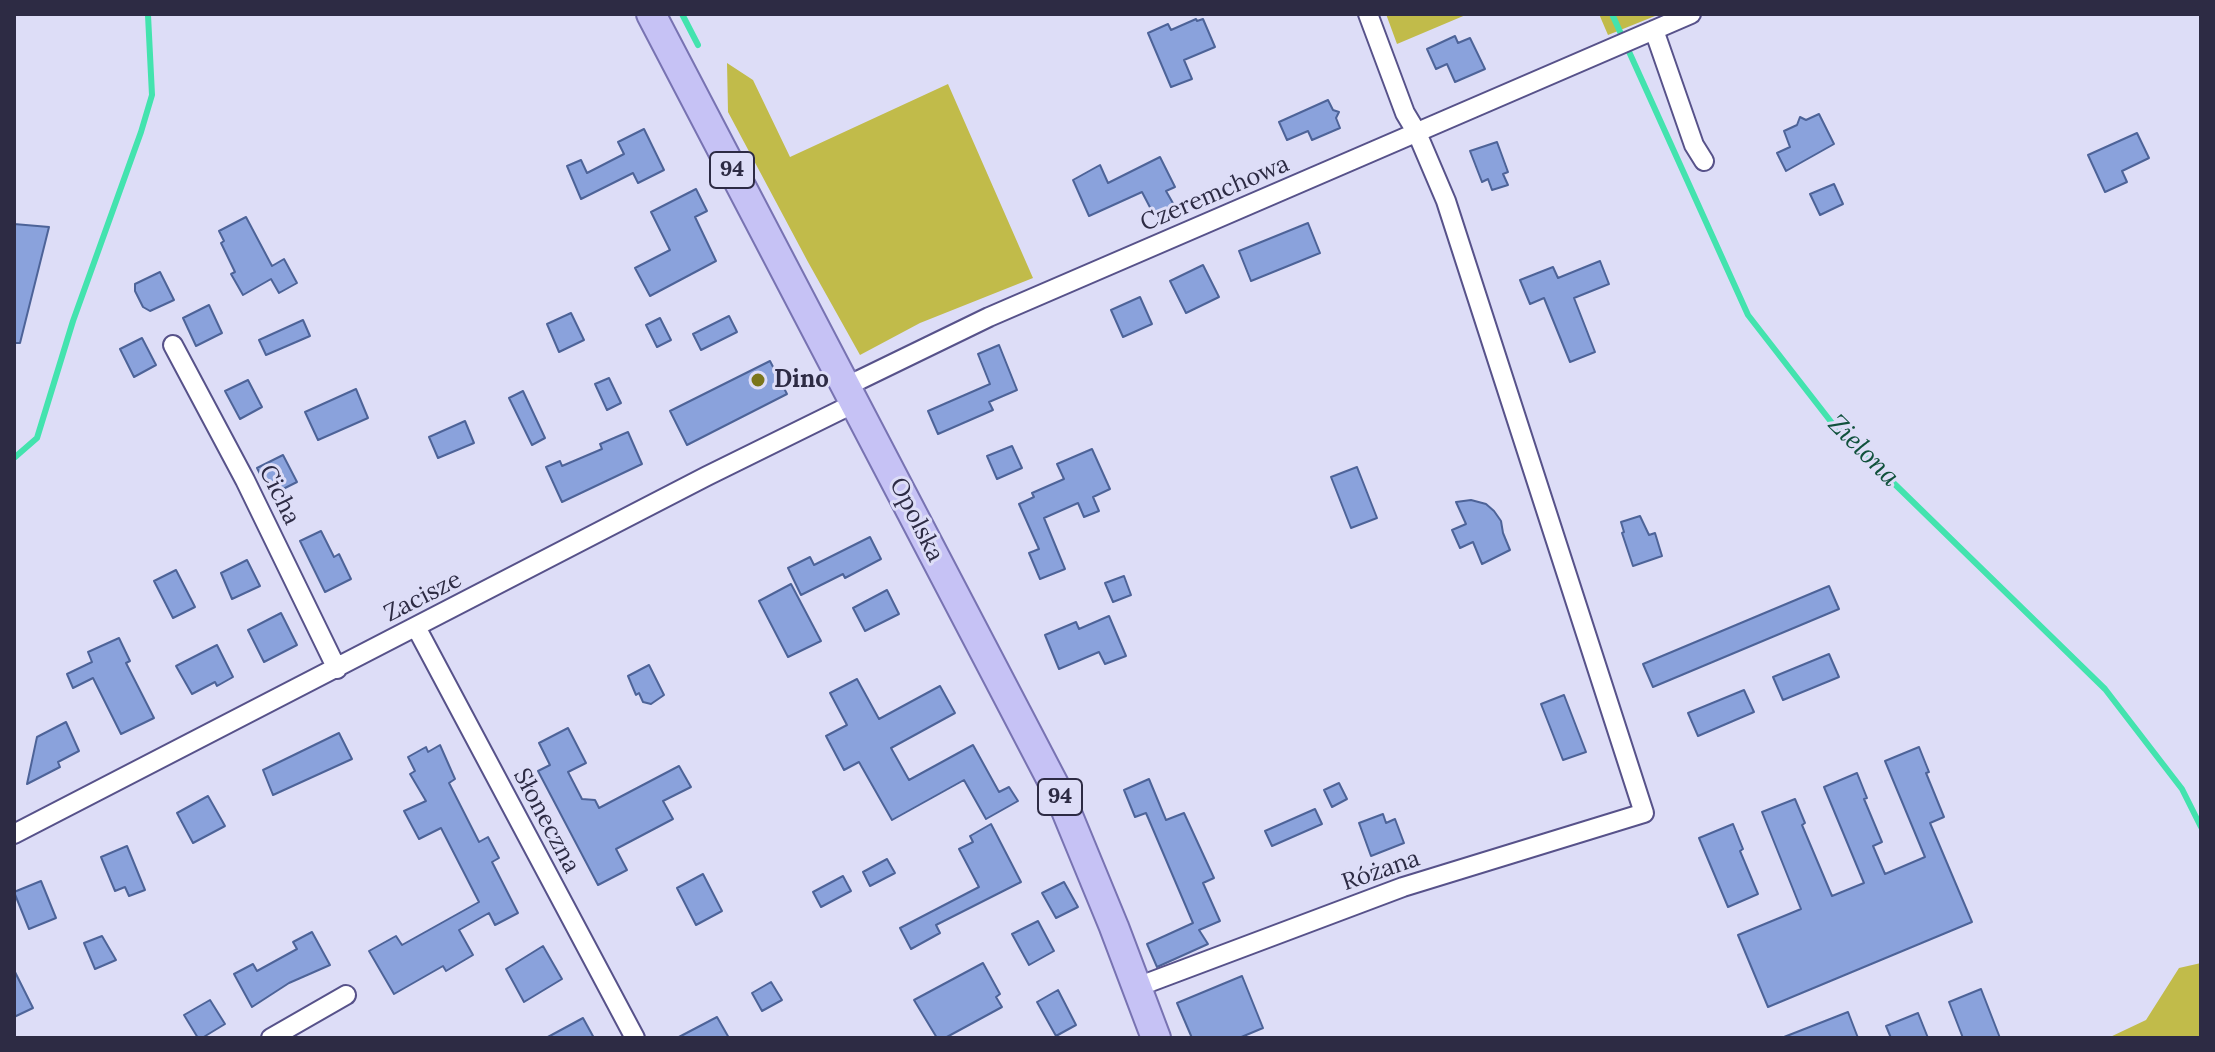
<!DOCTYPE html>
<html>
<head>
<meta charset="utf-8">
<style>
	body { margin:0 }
	#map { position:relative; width:2215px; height:1052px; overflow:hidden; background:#ddddf7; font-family:Lora,serif }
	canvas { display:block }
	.frame { position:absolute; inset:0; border:16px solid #2d2b44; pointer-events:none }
</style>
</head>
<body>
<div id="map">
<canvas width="2215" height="1052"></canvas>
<div class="frame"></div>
</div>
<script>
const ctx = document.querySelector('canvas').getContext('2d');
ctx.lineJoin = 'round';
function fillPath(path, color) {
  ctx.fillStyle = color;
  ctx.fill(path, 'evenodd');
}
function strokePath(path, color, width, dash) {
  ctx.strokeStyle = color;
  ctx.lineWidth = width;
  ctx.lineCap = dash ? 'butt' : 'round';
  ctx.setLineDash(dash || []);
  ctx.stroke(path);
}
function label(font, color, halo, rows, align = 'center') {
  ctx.font = font + ' Lora,serif';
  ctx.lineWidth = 6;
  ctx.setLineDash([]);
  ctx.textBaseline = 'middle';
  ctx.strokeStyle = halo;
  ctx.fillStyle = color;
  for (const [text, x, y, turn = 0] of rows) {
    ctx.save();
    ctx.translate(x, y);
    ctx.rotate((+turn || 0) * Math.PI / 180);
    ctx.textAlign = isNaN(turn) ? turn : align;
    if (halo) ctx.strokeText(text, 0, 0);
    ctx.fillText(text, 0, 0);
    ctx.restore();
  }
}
fillPath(new Path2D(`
	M1386,14H1468L1397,44Z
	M1599,14H1660L1608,35Z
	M727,63L753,80L790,157L948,84L1033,278L920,323L860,355L808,262L728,112Z
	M2201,963V1038H2108L2146,1020L2179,968Z`), '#c1bb4a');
strokePath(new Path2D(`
	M682,14L698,45
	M1612,14L1748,315L1832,423L2105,689L2182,789L2201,827
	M14,458L37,438L73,321L141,132L152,95L148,15`), '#43e3ae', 6);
const building = new Path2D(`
	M1196,19L1197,21L1203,19L1215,47L1184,60L1192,79L1171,87L1148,33L1168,24L1171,30Z
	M1455,36L1458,43L1470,38L1485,69L1455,82L1447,64L1436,69L1427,49Z
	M1328,100L1333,110L1339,112L1336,118L1340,128L1312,140L1308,131L1287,140L1279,122Z
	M1819,114L1834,144L1786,171L1777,153L1790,147L1784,131L1797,125L1800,117L1806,120Z
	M644,129L664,170L638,183L633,173L581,199L567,166L581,160L587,173L624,154L618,142Z
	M2137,133L2149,158L2122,171L2127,182L2105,192L2088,155Z
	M1497,142L1508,172L1503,174L1508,185L1492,190L1488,179L1482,182L1470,151Z
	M1160,157L1175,187L1166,191L1174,205L1154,215L1142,192L1089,216L1073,180L1100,165L1108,183Z
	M1834,184L1843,204L1820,215L1810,194Z
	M696,189L707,211L695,217L716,261L650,296L635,268L670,250L651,212Z
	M246,217L272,266L284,259L297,283L279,293L271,279L243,295L231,274L235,272L221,243L224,241L219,231Z
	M1308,223L1320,253L1251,281L1239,251Z
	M14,224L49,227L20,343H14Z
	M1600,261L1609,284L1574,298L1595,352L1570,362L1544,298L1530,304L1520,280L1553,267L1558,278Z
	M1203,265L1219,297L1186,313L1170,281Z
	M160,272L174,300L150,311L143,307L135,291V284Z
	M1140,297L1152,324L1123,337L1111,310Z
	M209,305L222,333L196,346L183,318Z
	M571,313L584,340L559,352L547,324Z
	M729,316L737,332L701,350L693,334Z
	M660,318L671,340L657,347L646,325Z
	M303,320L310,336L266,355L259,340Z
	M142,338L156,365L134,377L120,349Z
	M999,345L1017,390L989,402L993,410L938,434L928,411L990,384L978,354Z
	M770,361L787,394L687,445L670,411Z
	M609,378L621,403L607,410L595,384Z
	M248,380L262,407L240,419L225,391Z
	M356,389L368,418L318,440L305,412Z
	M523,391L545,438L532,445L509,398Z
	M465,421L474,443L438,458L429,437Z
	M628,432L642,464L562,502L546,467L560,461L562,466L602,449L600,444Z
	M1012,446L1022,468L997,479L987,456Z
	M1092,449L1110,489L1093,497L1099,511L1084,517L1078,503L1044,518L1065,569L1040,579L1029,553L1039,549L1019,504L1034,497L1032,493L1064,479L1057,464Z
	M283,455L297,482L271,495L257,468Z
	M1357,467L1377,518L1351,528L1331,477Z
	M1471,500L1486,504L1494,511L1501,521L1503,533L1510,550L1482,564L1473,542L1460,548L1452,530L1466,524L1456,502Z
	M1640,516L1649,535L1655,533L1662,556L1633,566L1622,533L1624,532L1621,522Z
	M321,531L334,557L339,554L351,579L325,592L300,541Z
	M870,537L881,559L845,578L843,574L801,595L788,568L810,557L814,565Z
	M247,560L260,586L232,599L221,573Z
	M176,570L195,607L173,618L154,581Z
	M1124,576L1131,595L1113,602L1105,583Z
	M791,584L821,641L788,657L759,601Z
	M1829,586L1839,609L1653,687L1643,664Z
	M887,590L899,614L865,631L853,608Z
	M281,613L297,645L264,662L248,630Z
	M1109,616L1126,656L1105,664L1099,652L1059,669L1045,635L1076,622L1079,629Z
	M119,638L130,661L126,663L154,718L121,734L93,678L73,688L67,674L92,662L88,652Z
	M217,645L233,677L217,686L215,682L192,694L176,666Z
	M1829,654L1839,677L1783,700L1773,677Z
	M649,665L664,695L651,704L643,702L639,693L636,695L628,676Z
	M857,679L879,719L940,686L955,713L891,748L909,780L973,745L999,792L1009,787L1018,801L986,819L964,780L892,820L859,762L844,770L826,736L847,725L830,693Z
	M1744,690L1754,712L1698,736L1688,713Z
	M1564,695L1586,752L1563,760L1541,704Z
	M66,722L79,751L58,762L60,767L27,784L37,737Z
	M568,728L586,763L568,772L582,799L595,800L599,808L679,766L691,787L663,801L673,819L616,849L627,870L598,885L538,771L550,765L539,743Z
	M339,733L352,759L273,795L263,770Z
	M440,745L455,779L449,783L479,842L488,837L499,858L492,862L518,913L495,925L489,913L459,930L473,955L446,971L443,966L394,994L369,951L396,936L402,945L479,902L441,828L419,839L404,811L426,801L410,774L415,771L408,757L426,747L428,752Z
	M1919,747L1929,772L1926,773L1944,817L1930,823L1972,922L1768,1007L1738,935L1801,909L1762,812L1795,799L1805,823L1802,825L1832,896L1864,883L1824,787L1857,773L1867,798L1864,799L1882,842L1873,846L1885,874L1925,857L1885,761Z
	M1149,779L1166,820L1184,813L1214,878L1203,883L1220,921L1199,930L1208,944L1157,967L1147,944L1193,923L1146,813L1135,817L1124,790Z
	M1339,783L1347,799L1332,807L1324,790Z
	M208,796L225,826L193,843L177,813Z
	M1315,809L1322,824L1272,846L1265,831Z
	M1383,814L1386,823L1395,819L1404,843L1371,856L1359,823Z
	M991,824L1021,882L936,925L940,933L911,949L900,928L979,887L959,849L973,842L970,836Z
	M1733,824L1743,849L1740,851L1758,894L1728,907L1699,838Z
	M127,846L145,890L129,896L125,887L115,891L101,857Z
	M887,859L895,873L870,886L863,872Z
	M703,874L722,911L696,925L677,888Z
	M843,876L851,891L821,907L813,892Z
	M41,881L56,918L29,929L14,892Z
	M1064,882L1078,907L1056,918L1042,893Z
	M1038,921L1054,951L1029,965L1012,934Z
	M312,932L330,965L289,983L252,1007L234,974L253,964L257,971L297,949L293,942Z
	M102,936L116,960L95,969L84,943Z
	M543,946L562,979L524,1002L506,969Z
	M983,963L1000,994L996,997L1002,1007L945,1038H937L914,1000Z
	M14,970L33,1008L14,1017Z
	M1242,976L1263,1028L1239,1038H1192L1177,1003Z
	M771,982L782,1000L762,1011L752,993Z
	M1981,989L2000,1038H1963L1949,1002Z
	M1058,990L1076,1025L1056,1036L1037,1002Z
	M210,1000L225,1024L202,1038H198L184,1015Z
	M1848,1012L1858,1038H1785L1784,1037Z
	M1918,1013L1928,1038H1891L1886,1026Z
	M717,1017L729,1038H677Z
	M583,1018L594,1038H546Z`);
fillPath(building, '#8aa2dc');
strokePath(building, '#4d6398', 2);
const minor = new Path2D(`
	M1654,30L1694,145L1704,161
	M173,345L245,480L337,669
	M847,386L989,317L1691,14
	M416,627L635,1038
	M14,834L707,476L855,403
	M1137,987L1403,887L1644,813L1446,201L1417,133L1405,113L1368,14
	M271,1038L346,995`);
const primary = new Path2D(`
	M651,14L1060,796L1114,927L1156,1038`);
strokePath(minor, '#57528a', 22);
strokePath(primary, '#7873b2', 32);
strokePath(minor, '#fff', 18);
strokePath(primary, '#c6c2f5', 28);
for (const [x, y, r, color] of [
	[758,380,8,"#7b761b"]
]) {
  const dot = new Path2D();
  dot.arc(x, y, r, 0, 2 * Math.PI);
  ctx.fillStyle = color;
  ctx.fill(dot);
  strokePath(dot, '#ddddf7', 3);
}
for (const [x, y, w] of [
	[732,170,44],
	[1060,797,44]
]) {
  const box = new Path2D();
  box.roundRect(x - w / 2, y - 18, w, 36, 6);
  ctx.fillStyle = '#ddddf7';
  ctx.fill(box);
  strokePath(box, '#2d2b44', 2);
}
label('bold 22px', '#2d2b44', null, [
	["94",732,170],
	["94",1060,797]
]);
label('24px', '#2d2b44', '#ddddf7', [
	["Czeremchowa",1215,194,-23],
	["Cicha",279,495,64],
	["Opolska",916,520,63],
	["Zacisze",423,597,-27],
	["Słoneczna",546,821,62],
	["Różana",1381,871,-19]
]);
label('bold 24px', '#2d2b44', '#ddddf7', [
	["Dino",774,380]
], 'left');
label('italic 26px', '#10513c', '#ddddf7', [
	["Zielona",1863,451,45]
]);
</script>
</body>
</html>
